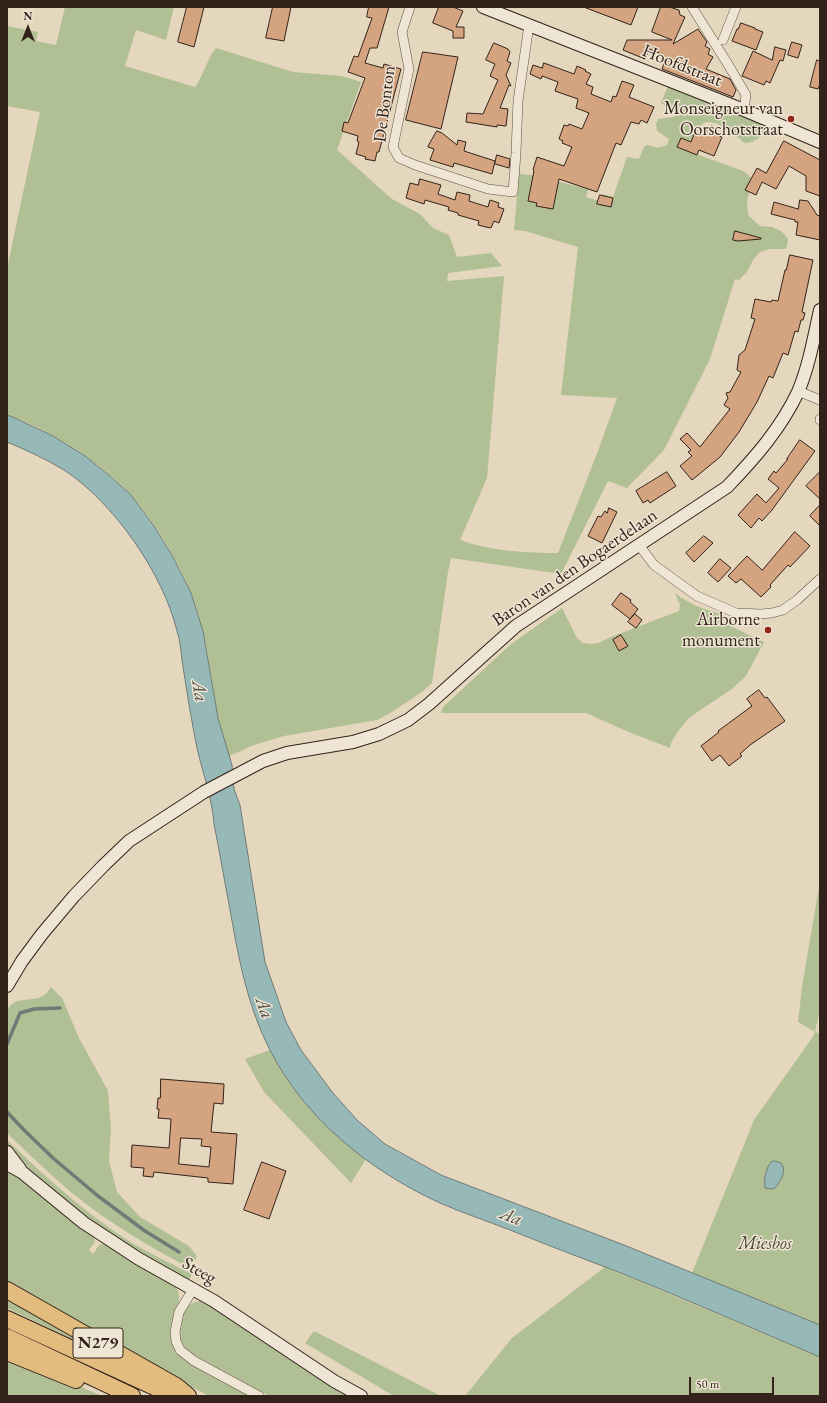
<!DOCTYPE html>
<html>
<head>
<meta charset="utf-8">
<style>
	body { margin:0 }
	#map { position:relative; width:827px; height:1403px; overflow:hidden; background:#e5d7bd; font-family:"EB Garamond",serif }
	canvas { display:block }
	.frame { position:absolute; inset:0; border:8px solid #32221a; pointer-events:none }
	.north { position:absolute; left:8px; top:8px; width:40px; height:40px; -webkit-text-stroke:3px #eee5d4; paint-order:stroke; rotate:0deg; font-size:11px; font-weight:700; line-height:16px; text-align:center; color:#32221a }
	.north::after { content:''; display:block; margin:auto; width:14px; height:18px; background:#32221a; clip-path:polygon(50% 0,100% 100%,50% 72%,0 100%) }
	.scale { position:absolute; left:689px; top:1377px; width:85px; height:18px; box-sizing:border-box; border:2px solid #32221a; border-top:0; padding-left:5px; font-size:12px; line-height:14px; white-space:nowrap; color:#32221a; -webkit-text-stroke:3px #eee5d4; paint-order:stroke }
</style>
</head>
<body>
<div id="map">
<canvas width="827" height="1403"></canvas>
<div class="frame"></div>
<div class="north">N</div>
<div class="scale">50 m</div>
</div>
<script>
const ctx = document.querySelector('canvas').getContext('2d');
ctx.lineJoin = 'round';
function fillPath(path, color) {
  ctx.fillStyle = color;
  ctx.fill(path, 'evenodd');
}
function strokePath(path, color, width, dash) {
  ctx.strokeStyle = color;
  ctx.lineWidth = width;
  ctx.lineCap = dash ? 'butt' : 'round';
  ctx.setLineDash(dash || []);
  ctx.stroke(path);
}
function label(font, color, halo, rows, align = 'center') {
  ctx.font = font + ' "EB Garamond",serif';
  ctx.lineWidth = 3;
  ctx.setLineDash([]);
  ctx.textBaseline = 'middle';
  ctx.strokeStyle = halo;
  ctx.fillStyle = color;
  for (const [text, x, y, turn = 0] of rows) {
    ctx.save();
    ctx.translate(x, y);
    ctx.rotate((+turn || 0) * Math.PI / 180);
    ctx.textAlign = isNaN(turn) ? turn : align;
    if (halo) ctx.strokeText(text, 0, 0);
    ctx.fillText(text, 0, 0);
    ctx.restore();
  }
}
fillPath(new Path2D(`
	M65,7H174L166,40L136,30L125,66L195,87L198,83L212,53L216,48L293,72L342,76L361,82L337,150L392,199L420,214L433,228L449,235L457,257L491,253L502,266L448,273L447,281L504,276L487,478L460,540C490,551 526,553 558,553L598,451L617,398L561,395L578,247L525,231L514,230L519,174L531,175L588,189L586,197L599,201L602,194L613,197L627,157L639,159L644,147L647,145L658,148L667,145L669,139L657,131L656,124L658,119L674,117L677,112C672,108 668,108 661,103L668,86L770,127C762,135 756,143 744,143C736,135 709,111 699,128C695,135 693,144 690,152L741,170C760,180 749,187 747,202C747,206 748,211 748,215L760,226L772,227L781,231L788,239L787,246L785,249H769L760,252L753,260L747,272L739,280L735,279L710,359L664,450L627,488L608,481L561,574L451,558L448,572L432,683L422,692L392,712L377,720L284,736L254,745L229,756C225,743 221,731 218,718C212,689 210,660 203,631C191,582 164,533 131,495C104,465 46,427 7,415V269L40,112L7,106V26L38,32L36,41L56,45Z
	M675,593C689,604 705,610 722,614L720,621L764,642L746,676L732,689L690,717L678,731L671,743L670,748L631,733L586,713H441L443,707L511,644L562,608L577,638L583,643L592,644L598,643L611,637L679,611L680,605Z
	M820,881V1010L815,1031L820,1035V1325L692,1273L754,1120L812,1038L815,1032L798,1022L802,987Z
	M51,987L62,998L79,1038L108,1091L111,1129L109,1161L117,1192L140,1217L189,1246L197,1256L190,1268C159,1252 130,1235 101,1215C67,1191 37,1162 7,1133V1011C14,995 30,1003 43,996C46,994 49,990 51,987Z
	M270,1050L292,1087L328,1127L366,1159L351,1183L264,1092L245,1059Z
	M7,1140C46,1177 86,1214 132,1243C151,1254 172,1264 192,1274L189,1280C152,1261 115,1240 82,1214C56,1194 32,1172 8,1149L7,1147Z
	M7,1170L32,1187L94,1237L95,1242L89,1250L93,1254L99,1245L104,1244L176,1287C184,1302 175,1306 173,1320C173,1328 173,1335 173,1343L253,1396H209L168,1375L7,1287Z
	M605,1267L820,1357V1396H465L512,1338Z
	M7,1296L122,1363L7,1308Z
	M200,1301H205L351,1396H269L198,1357C192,1354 187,1351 183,1345C177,1335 179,1314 188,1306C191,1303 196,1302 200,1301Z
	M314,1331L441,1396H394L305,1343Z
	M7,1355L18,1359L102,1396H7Z`), '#b1bf94');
const water = new Path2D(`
	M7,415L15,418L53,436L85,456L110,476L131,495L154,526L172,555L191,593L203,631L218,718L232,765L234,789L240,805L265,962L286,1022L301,1050L333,1093L357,1120L385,1144L441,1175L624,1245L820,1325V1357C754,1329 688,1300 621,1273C584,1259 547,1245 510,1230C487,1221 463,1213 440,1203C370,1171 305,1119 270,1050C248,1007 239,961 231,915C225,884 220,854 214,824C212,794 200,767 195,738C190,712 186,686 182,660C181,651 180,640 177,631C163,573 113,502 64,470C46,459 26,450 7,442Z
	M775,1161L781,1163C787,1172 781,1180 775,1188L772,1189L765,1188C764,1179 765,1170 771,1162Z`);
fillPath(water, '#96b8b6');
strokePath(water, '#6e7c78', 1);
strokePath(new Path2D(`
	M7,1044L20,1013L34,1009L60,1008
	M7,1112L25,1131L53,1158L98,1196L145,1231L179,1252`), '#6e7c78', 3.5);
const building = new Path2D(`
	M187,7H204L194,47L178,42Z
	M273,7H291L284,41L266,38Z
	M369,7H389L377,48H370L365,63L383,68L384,64L401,69L379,152H377L375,161L365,159L366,157L356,154L359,142L357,141L358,136L342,131L344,122L348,123L365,78L348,72L354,56L358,57L372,18L367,17Z
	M439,7H453L463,11L456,27H464V38H453V31L433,23Z
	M586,7H638L631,25L586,8Z
	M661,7H669L679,10L680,15L685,17L673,44L698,29L707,42L705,46L710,49L708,54L713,57L706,69L730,79L736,90L733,97L662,69L665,61L661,54L649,49L645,59L623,50L627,40H672L652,32Z
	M741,23L755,28V29L763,32L756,50L732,41L737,29H738Z
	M792,42L802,45L798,58L788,55Z
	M494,43L508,49L510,52L507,61L511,63L506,75L511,86L509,85L500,108L508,109L506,126L497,125V127L466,122L467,113L483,114L498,80L490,76L495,64L486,60Z
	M775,47L786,50L783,61L780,60L770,83L766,81L764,85L742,76L753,51L772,60Z
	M423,52L458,57L441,129L406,120Z
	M817,60L820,61V84L818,89L810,87Z
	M544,63L574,74L577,66L586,70L585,71L591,74L586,84L593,87L591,94L611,102L613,96L616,97L622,81L634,85L629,97L654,107L647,123L641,120L639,124L631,122L621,145L616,143L597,192L559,179L553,209L536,206L537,203L528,201L534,171L533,170L537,157L564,166L572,147L562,143L563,141L559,139L564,125L568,126L569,124L582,129L589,113L576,108L578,99L555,91L558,82L542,76L541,79L530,74L533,65L542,68Z
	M712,126L713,133L722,137L714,156L699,150L697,155L677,147L681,138L691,142L695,132L703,135L705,131Z
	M437,131L442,133L457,145L458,140L466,142L464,151L495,161L492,174L454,163L453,167L430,160L434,149L428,147Z
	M784,141L820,160V196L806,191V176L789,166L776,189L762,182L756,195L745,190L757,168L766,173Z
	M497,155L510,159L509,168L495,164Z
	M420,179L441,185L438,194L455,200L457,192L470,195L469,201L488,207L490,200L499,203L498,207L504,209L499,223L494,221L491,228L486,227L478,225L479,221L458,215V213L448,210L449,207L425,200L424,204L406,198L410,183L418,185Z
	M600,195L613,198L611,207L597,204Z
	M800,200L808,201L817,215L820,216V240L796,235L798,222H795V220L771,214L774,202L798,209Z
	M735,231L761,238V239L738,241L733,240Z
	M790,255L813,260L802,312L805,313L803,320H801L798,332L795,331L788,355L783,353L773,378L769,376L757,402L739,432L720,457L692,480L680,466L692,456L688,452L691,450L680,439L687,433L700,447L730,409L724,405L728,398L726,393L730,392L741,372L737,370L739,355L745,350L755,319L751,318L755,299L771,302L772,300L778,301L785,270H786Z
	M800,440L815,451L772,510L762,521L759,518L751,528L738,515L757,494L766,503L779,488L768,479L774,471L776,473L788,459H787Z
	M667,472L676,486L650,503L648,500L643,503L636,491Z
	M820,472V499L806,486Z
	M820,505V526L810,516Z
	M609,508L617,512L602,543L588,536L598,516L601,517L605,511L607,513Z
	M795,532L810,546L790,567L788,565L770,585L771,587L761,597L741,579L736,583L728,576L747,556L762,570Z
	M704,536L713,543L694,562L686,553Z
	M720,559L731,568L718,582L708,573Z
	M621,593L631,600L630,602L638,609L630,619L612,605Z
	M635,614L642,620L636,628L628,622Z
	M621,635L628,646L619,651L613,640Z
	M759,690L765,698L767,697L785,721L750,745L740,754L742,756L729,766L720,755L712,761L701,746L719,732L718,731L752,706L747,699Z
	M161,1079L224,1084L223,1104L214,1103L211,1132L237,1134L233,1184L208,1182V1178L154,1172L153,1177L143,1176L144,1168L131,1167L132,1145L169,1148L171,1119L158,1118L159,1109H157L158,1098H160ZM181,1138L202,1139L201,1146L211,1147L209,1167L179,1164Z
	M262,1162L286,1171L269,1219L244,1210Z`);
fillPath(building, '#d4a37f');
strokePath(building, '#32221a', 1);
const street = new Path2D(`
	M410,7L402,32L409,69L393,147L399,158L415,165L488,189L513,192L516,153L518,101L529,25
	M692,7L729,66L746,95L744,110
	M723,40L736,7
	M798,391L820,400
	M820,419V420
	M639,545L654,565L697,596L736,613L761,614L772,613L783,610L797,600L820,579
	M194,1288L179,1312L175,1332L176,1341L180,1350L194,1361L259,1396`);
const secondary = new Path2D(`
	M483,7L744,110L820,142
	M7,986L22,961L42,934L74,896L103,866L129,841L204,792L263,761L287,753L353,742L379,734L408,720L429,704L516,626L727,487C755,458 781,428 798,392C809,366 814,337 820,310
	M7,1152L20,1169
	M7,1164L23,1173L84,1223L139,1259L214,1301L334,1381L361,1396`);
const highway = new Path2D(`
	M7,1290L176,1386L188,1396
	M7,1319L174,1396
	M7,1337L132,1396
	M7,1352L76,1380`);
strokePath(street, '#5f4f43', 10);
strokePath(secondary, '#32221a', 14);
strokePath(highway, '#32221a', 18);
strokePath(street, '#eee5d4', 9);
strokePath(secondary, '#eee5d4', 12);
strokePath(highway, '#e2bc7e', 16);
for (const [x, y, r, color] of [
	[791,119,4,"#8f2418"],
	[768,630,4,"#8f2418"]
]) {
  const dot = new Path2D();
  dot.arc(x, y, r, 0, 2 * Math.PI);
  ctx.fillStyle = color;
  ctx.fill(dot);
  strokePath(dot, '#eee5d4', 1.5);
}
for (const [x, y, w] of [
	[98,1343,50]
]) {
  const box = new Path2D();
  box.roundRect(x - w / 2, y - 15, w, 30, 3);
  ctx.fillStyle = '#eee5d4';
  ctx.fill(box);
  strokePath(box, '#32221a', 1);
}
label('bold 17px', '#32221a', null, [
	["N279",98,1343]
]);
label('18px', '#32221a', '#eee5d4', [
	["Hoofdstraat",682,66,22],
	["De Bonton",385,104,-83],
	["Baron van den Bogaerdelaan",575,568,-34],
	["Steeg",199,1271,30]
]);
label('18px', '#32221a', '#eee5d4', [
	["Monseigneur van",783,109],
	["Oorschotstraat",783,130],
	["Airborne",760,620],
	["monument",760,641]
], 'right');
label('italic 18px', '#524938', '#eee5d4', [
	["Miesbos",765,1244]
]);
label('italic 19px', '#504f49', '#eee5d4', [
	["Aa",199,691,81],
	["Aa",264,1008,71],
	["Aa",511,1217,22]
]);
</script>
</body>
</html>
